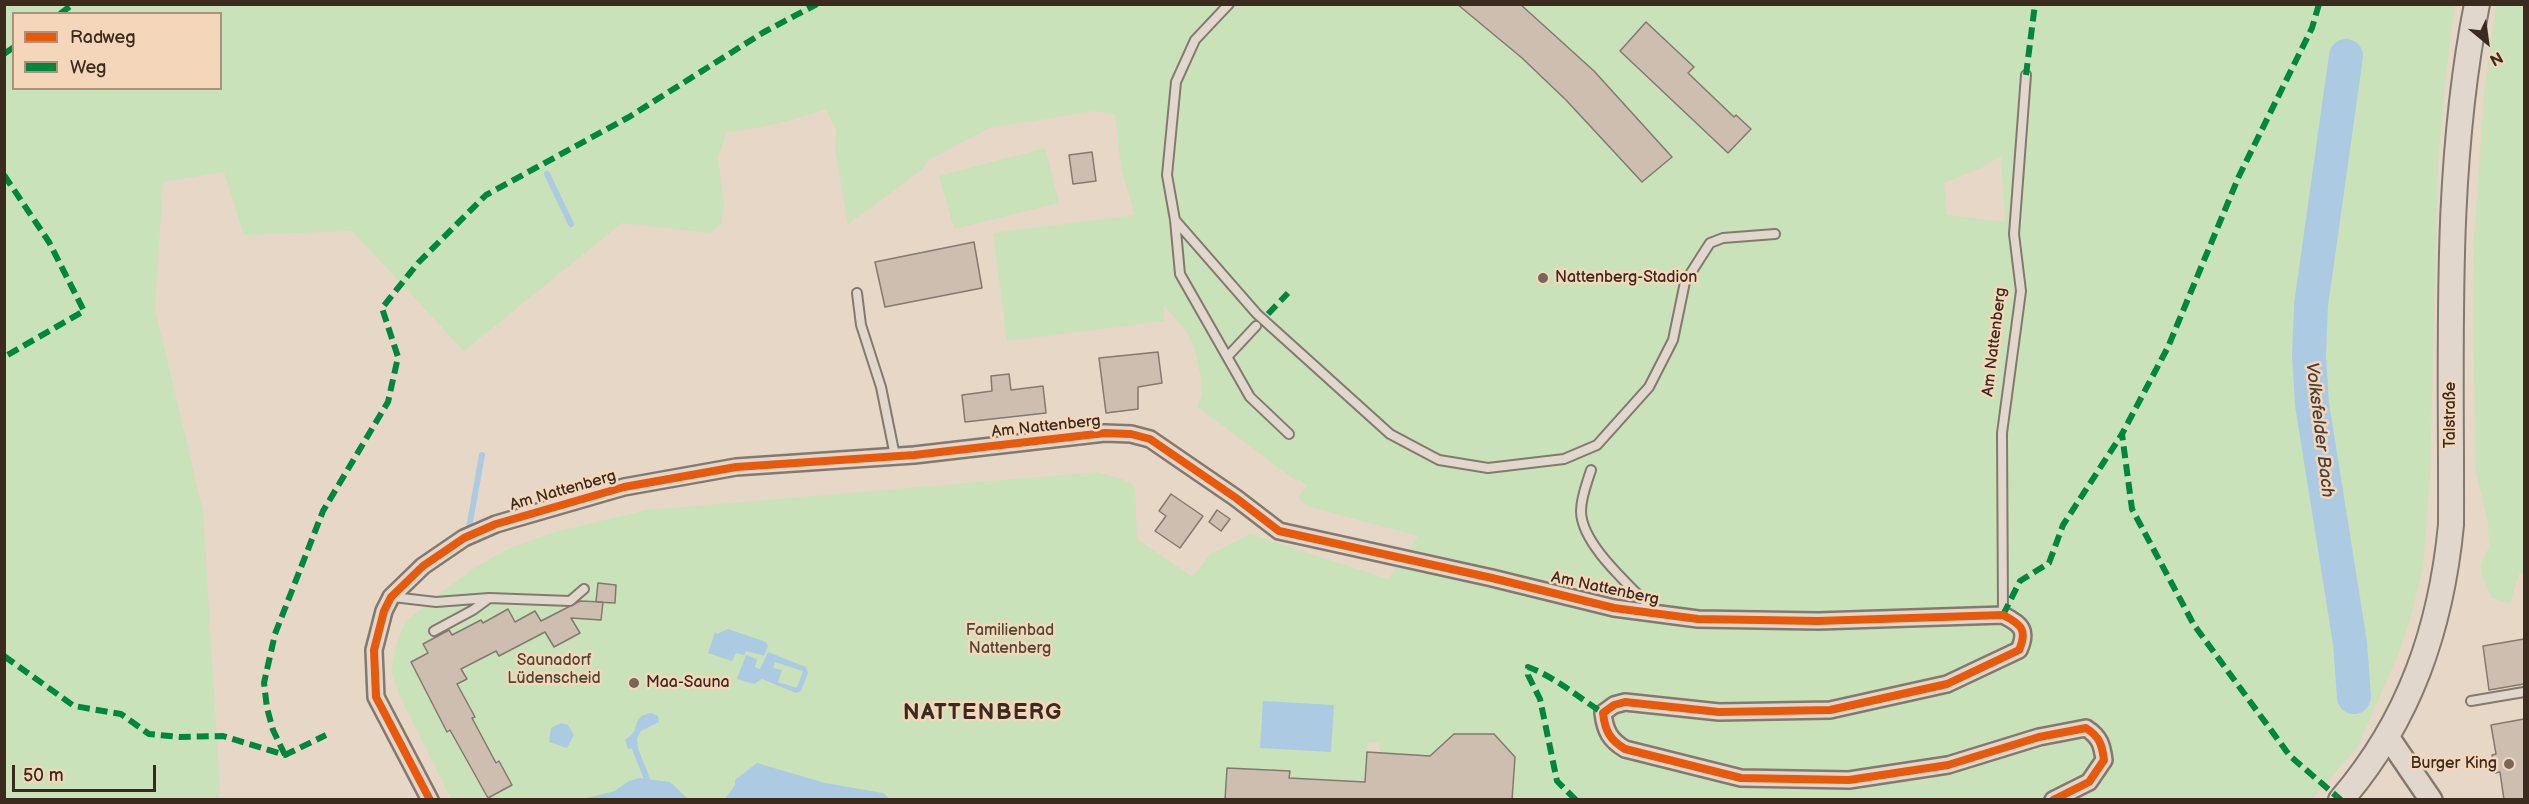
<!DOCTYPE html>
<html>
<head>
<meta charset="utf-8">
<style>
	body { margin:0 }
	#map { position:relative; width:2529px; height:804px; overflow:hidden; background:#e7d7c7; font-family:"Balsamiq Sans",sans-serif }
	canvas { display:block }
	.frame { position:absolute; inset:0; border:6px solid #3b2a1e; pointer-events:none }
	.legend { position:absolute; left:12px; top:12px; width:210px; height:78px; box-sizing:border-box; background:#f4d7ba; border:2px solid #aa927c; margin:0; padding:8px 10px; list-style:none; font-size:18px; color:#3b2a1e }
	.legend li { display:flex; align-items:center; gap:12px; height:30px }
	.legend b { width:30px; border:2px solid #aa927c }
	.north { position:absolute; left:2457px; top:12px; width:60px; height:60px; -webkit-text-stroke:4px #f4d7ba; paint-order:stroke; rotate:151deg; font-size:16px; font-weight:700; line-height:24px; text-align:center; color:#3b2a1e }
	.north::after { content:''; display:block; margin:auto; width:21px; height:27px; background:#3b2a1e; clip-path:polygon(50% 0,100% 100%,50% 72%,0 100%) }
	.scale { position:absolute; left:12px; top:765px; width:144px; height:27px; box-sizing:border-box; border:3px solid #3b2a1e; border-top:0; padding-left:8px; font-size:18px; line-height:21px; white-space:nowrap; color:#3b2a1e; -webkit-text-stroke:4px #f4d7ba; paint-order:stroke }
</style>
</head>
<body>
<div id="map">
<canvas width="2529" height="804"></canvas>
<div class="frame"></div>
<ul class="legend">
<li><b style="height:8px;background:#e8590c"></b>Radweg</li>
<li><b style="height:8px;background:#00873e"></b>Weg</li>
</ul>
<div class="north">N</div>
<div class="scale">50 m</div>
</div>
<script>
const ctx = document.querySelector('canvas').getContext('2d');
ctx.lineJoin = 'round';
function fillPath(path, color) {
  ctx.fillStyle = color;
  ctx.fill(path, 'evenodd');
}
function strokePath(path, color, width, dash) {
  ctx.strokeStyle = color;
  ctx.lineWidth = width;
  ctx.lineCap = dash ? 'butt' : 'round';
  ctx.setLineDash(dash || []);
  ctx.stroke(path);
}
function label(font, color, halo, rows, align = 'center') {
  ctx.font = font + ' "Balsamiq Sans",sans-serif';
  ctx.lineWidth = 5;
  ctx.setLineDash([]);
  ctx.textBaseline = 'middle';
  ctx.strokeStyle = halo;
  ctx.fillStyle = color;
  for (const [text, x, y, turn = 0] of rows) {
    ctx.save();
    ctx.translate(x, y);
    ctx.rotate((+turn || 0) * Math.PI / 180);
    ctx.textAlign = isNaN(turn) ? turn : align;
    if (halo) ctx.strokeText(text, 0, 0);
    ctx.fillText(text, 0, 0);
    ctx.restore();
  }
}
fillPath(new Path2D(`
	M5,5H2455L2447,67L2438,162L2430,475L2423,567L2410,620L2398,655L2357,748L2312,799H1512L1515,757L1494,735L1454,734L1431,757L1380,765L1379,743L1368,742L1365,782L1289,778L1290,771L1227,768L1225,799H451L401,699L391,672L395,649L405,622L425,606L433,608L439,594L476,567L508,549L555,532L647,510L1098,472L1122,479L1135,486L1137,539L1193,577L1210,554L1250,534L1388,579L1418,536L1310,507L1298,498L1307,485L1298,479L1296,481L1197,406C1204,395 1202,388 1200,374C1194,336 1187,332 1163,304L1164,321L1007,341L993,233L1135,215L1121,168L1115,114L1094,111L989,128L929,160L922,170L848,224L835,149L836,130L826,109C794,121 762,128 727,132L718,157L724,206L721,225L709,233L622,223L464,351L352,231L244,235L224,172L163,182L155,309L203,511L220,792L217,800H5ZM14,14H220V88H14ZM2001,156L2005,222L1947,215L1944,183L1983,167Z
	M2496,5H2524V574H2519L2510,604L2492,598L2481,574V564L2489,547L2488,523L2475,468L2473,253L2484,93Z
	M1045,148L1059,203L954,229L939,176Z`), '#c9e2ba');
fillPath(new Path2D(`
	M728,629L766,642L768,646L764,656L746,651L744,655L736,653L732,661L708,653L715,632L717,634Z
	M768,652L806,667L808,673L801,691L796,693L762,679L754,684L737,679L746,655L757,659L755,667L760,669ZM775,662L803,671L797,688L778,682L782,670L773,668Z
	M1263,701L1334,705L1331,752L1260,748Z
	M651,713L658,716L659,722L641,731L637,738L638,748L628,749L625,740C628,737 631,736 633,733C639,725 633,716 651,713Z
	M561,723L568,725L574,735L567,748L549,742L551,728Z
	M757,763L825,783L883,793L890,799H725L735,785V780Z
	M639,778L670,782L688,799H583L615,791L629,781Z`), '#accbe3');
strokePath(new Path2D(`
	M547,174L571,224
	M2321,459L2340,489
	M468,533L482,455
	M635,749L647,779`), '#accbe3', 6);
strokePath(new Path2D(`
	M2346,56L2311,305L2309,355L2312,404L2350,643L2354,697`), '#accbe3', 34);
const building = new Path2D(`
	M1457,4H1520L1594,71L1672,157L1642,182L1566,100L1522,58Z
	M1646,22L1694,67L1688,73L1734,117L1736,115L1751,129L1728,153L1620,51Z
	M1092,152L1096,181L1073,184L1069,155Z
	M974,242L982,288L885,307L875,262Z
	M1158,352L1162,383L1138,387V409L1106,413L1099,358Z
	M1009,374L1011,390L1043,386L1046,413L965,422L962,395L992,391L991,376Z
	M1171,494L1203,516L1180,548L1155,531L1166,516L1159,511Z
	M1217,510L1230,519L1221,531L1209,522Z
	M598,583L616,585L615,603L596,602Z
	M580,601L603,602L601,620L571,618L580,633L554,647L545,632L499,656L496,651L461,669L467,679L457,684L475,717L472,718L496,763L499,761L512,785L488,798L450,730L447,732L411,662L428,653L423,644L449,630L452,635L481,620L483,623L508,609L515,622L535,611L541,621Z
	M2524,639V684L2489,690L2483,646Z
	M2524,719V800H2504L2500,772L2495,773L2492,755L2496,754L2491,725Z
	M1454,734H1494L1515,757L1512,800H1225L1227,768L1290,771L1289,778L1365,782L1367,752L1430,756Z`);
fillPath(building, '#cebeb0');
strokePath(building, '#83796f', 1.5);
const service = new Path2D(`
	M1229,4L1195,40L1176,82L1167,175L1175,220L1180,274L1250,397L1289,434
	M1175,220L1257,314L1390,434L1439,460L1488,468L1564,459L1597,445L1649,387L1673,340L1685,282L1710,243L1723,238L1775,234
	M857,293L861,325L881,387L895,456
	M1228,356L1256,326
	M1591,470C1587,483 1581,497 1581,511C1581,545 1633,588 1655,612
	M393,597L436,602L489,598L570,601L584,589
	M2003,615L2002,433L2021,291L2014,234L2026,75
	M434,631L473,610L488,599
	M2471,701L2524,692`);
const minor = new Path2D(`
	M430,800L376,697L374,650L384,611L391,597L423,566L464,538L496,524L624,487L736,467L914,455L1105,433L1131,434L1150,439L1236,498L1279,531L1492,578L1614,608L1698,619L1818,621L2003,615C2021,624 2028,630 2019,650L1947,684L1830,710L1719,712L1625,702L1614,705L1603,713C1605,731 1610,740 1625,749L1741,778L1849,780L1948,765L2039,737L2086,728C2100,737 2102,745 2104,760L2089,782L2053,800`);
const secondary = new Path2D(`
	M2388,737L2431,800`);
const primary = new Path2D(`
	M2341,800C2410,720 2441,628 2451,525C2452,352 2443,175 2477,4`);
strokePath(service, '#83796f', 12);
strokePath(minor, '#83796f', 20);
strokePath(secondary, '#83796f', 26);
strokePath(primary, '#83796f', 28);
strokePath(service, '#e2d7cc', 8);
strokePath(minor, '#e2d7cc', 15);
strokePath(secondary, '#e2d7cc', 21);
strokePath(primary, '#e2d7cc', 24);
strokePath(new Path2D(`
	M2319,4L2312,28L2239,176L2168,347L2122,434L2132,509L2194,625L2290,756L2341,800
	M60,14L73,4
	M4,54L14,47
	M2026,75L2035,4
	M4,175L49,242L84,311L4,357
	M1268,314L1288,293
	M2003,615L2020,581L2049,563L2063,525L2122,434
	M4,656L74,706L121,714L149,734L180,737L223,736L285,755L326,735
	M285,755L273,730L267,708L264,683L275,634L323,511L388,402L398,357L382,308L418,263L486,195L629,117L764,32L817,4
	M1576,800L1557,781L1540,699L1528,675V667C1555,677 1578,697 1603,713`), '#00873e', 6, [12, 6]);
strokePath(new Path2D(`
	M430,800L376,697L374,650L384,611L391,597L423,566L464,538L496,524L624,487L736,467L914,455L1105,433L1131,434L1150,439L1236,498L1279,531L1492,578L1614,608L1698,619L1818,621L2003,615C2021,624 2028,630 2019,650L1947,684L1830,710L1719,712L1625,702L1614,705L1603,713C1605,731 1610,740 1625,749L1741,778L1849,780L1948,765L2039,737L2086,728C2100,737 2102,745 2104,760L2089,782L2053,800`), '#e8590c', 8);
for (const [x, y, r, color] of [
	[1543,278,6,"#776759"],
	[634,683,6,"#776759"],
	[2509,764,6,"#776759"]
]) {
  const dot = new Path2D();
  dot.arc(x, y, r, 0, 2 * Math.PI);
  ctx.fillStyle = color;
  ctx.fill(dot);
  strokePath(dot, '#f4d7ba', 2);
}
label('16px', '#3b2a1e', '#f4d7ba', [
	["Nattenberg-Stadion",1555,278],
	["Maa-Sauna",646,683],
	["Burger King",2497,764,"right"]
], 'left');
label('16px', '#3b2a1e', '#f4d7ba', [
	["Am Nattenberg",1995,342,-83],
	["Talstraße",2451,415,-90],
	["Am Nattenberg",1046,427,-6],
	["Am Nattenberg",563,491,-16],
	["Am Nattenberg",1605,589,12]
]);
label('16px', '#4d4734', '#f4d7ba', [
	["Familienbad",1010,631],
	["Nattenberg",1010,649],
	["Saunadorf",554,661],
	["Lüdenscheid",554,679]
]);
label('italic 18px', '#48413d', '#f4d7ba', [
	["Volksfelder Bach",2319,430,83]
]);
ctx.letterSpacing = '1.5px';
label('bold 22px', '#3b2a1e', '#f4d7ba', [
	["NATTENBERG",983,713]
]);
ctx.letterSpacing = '0px';
</script>
</body>
</html>
